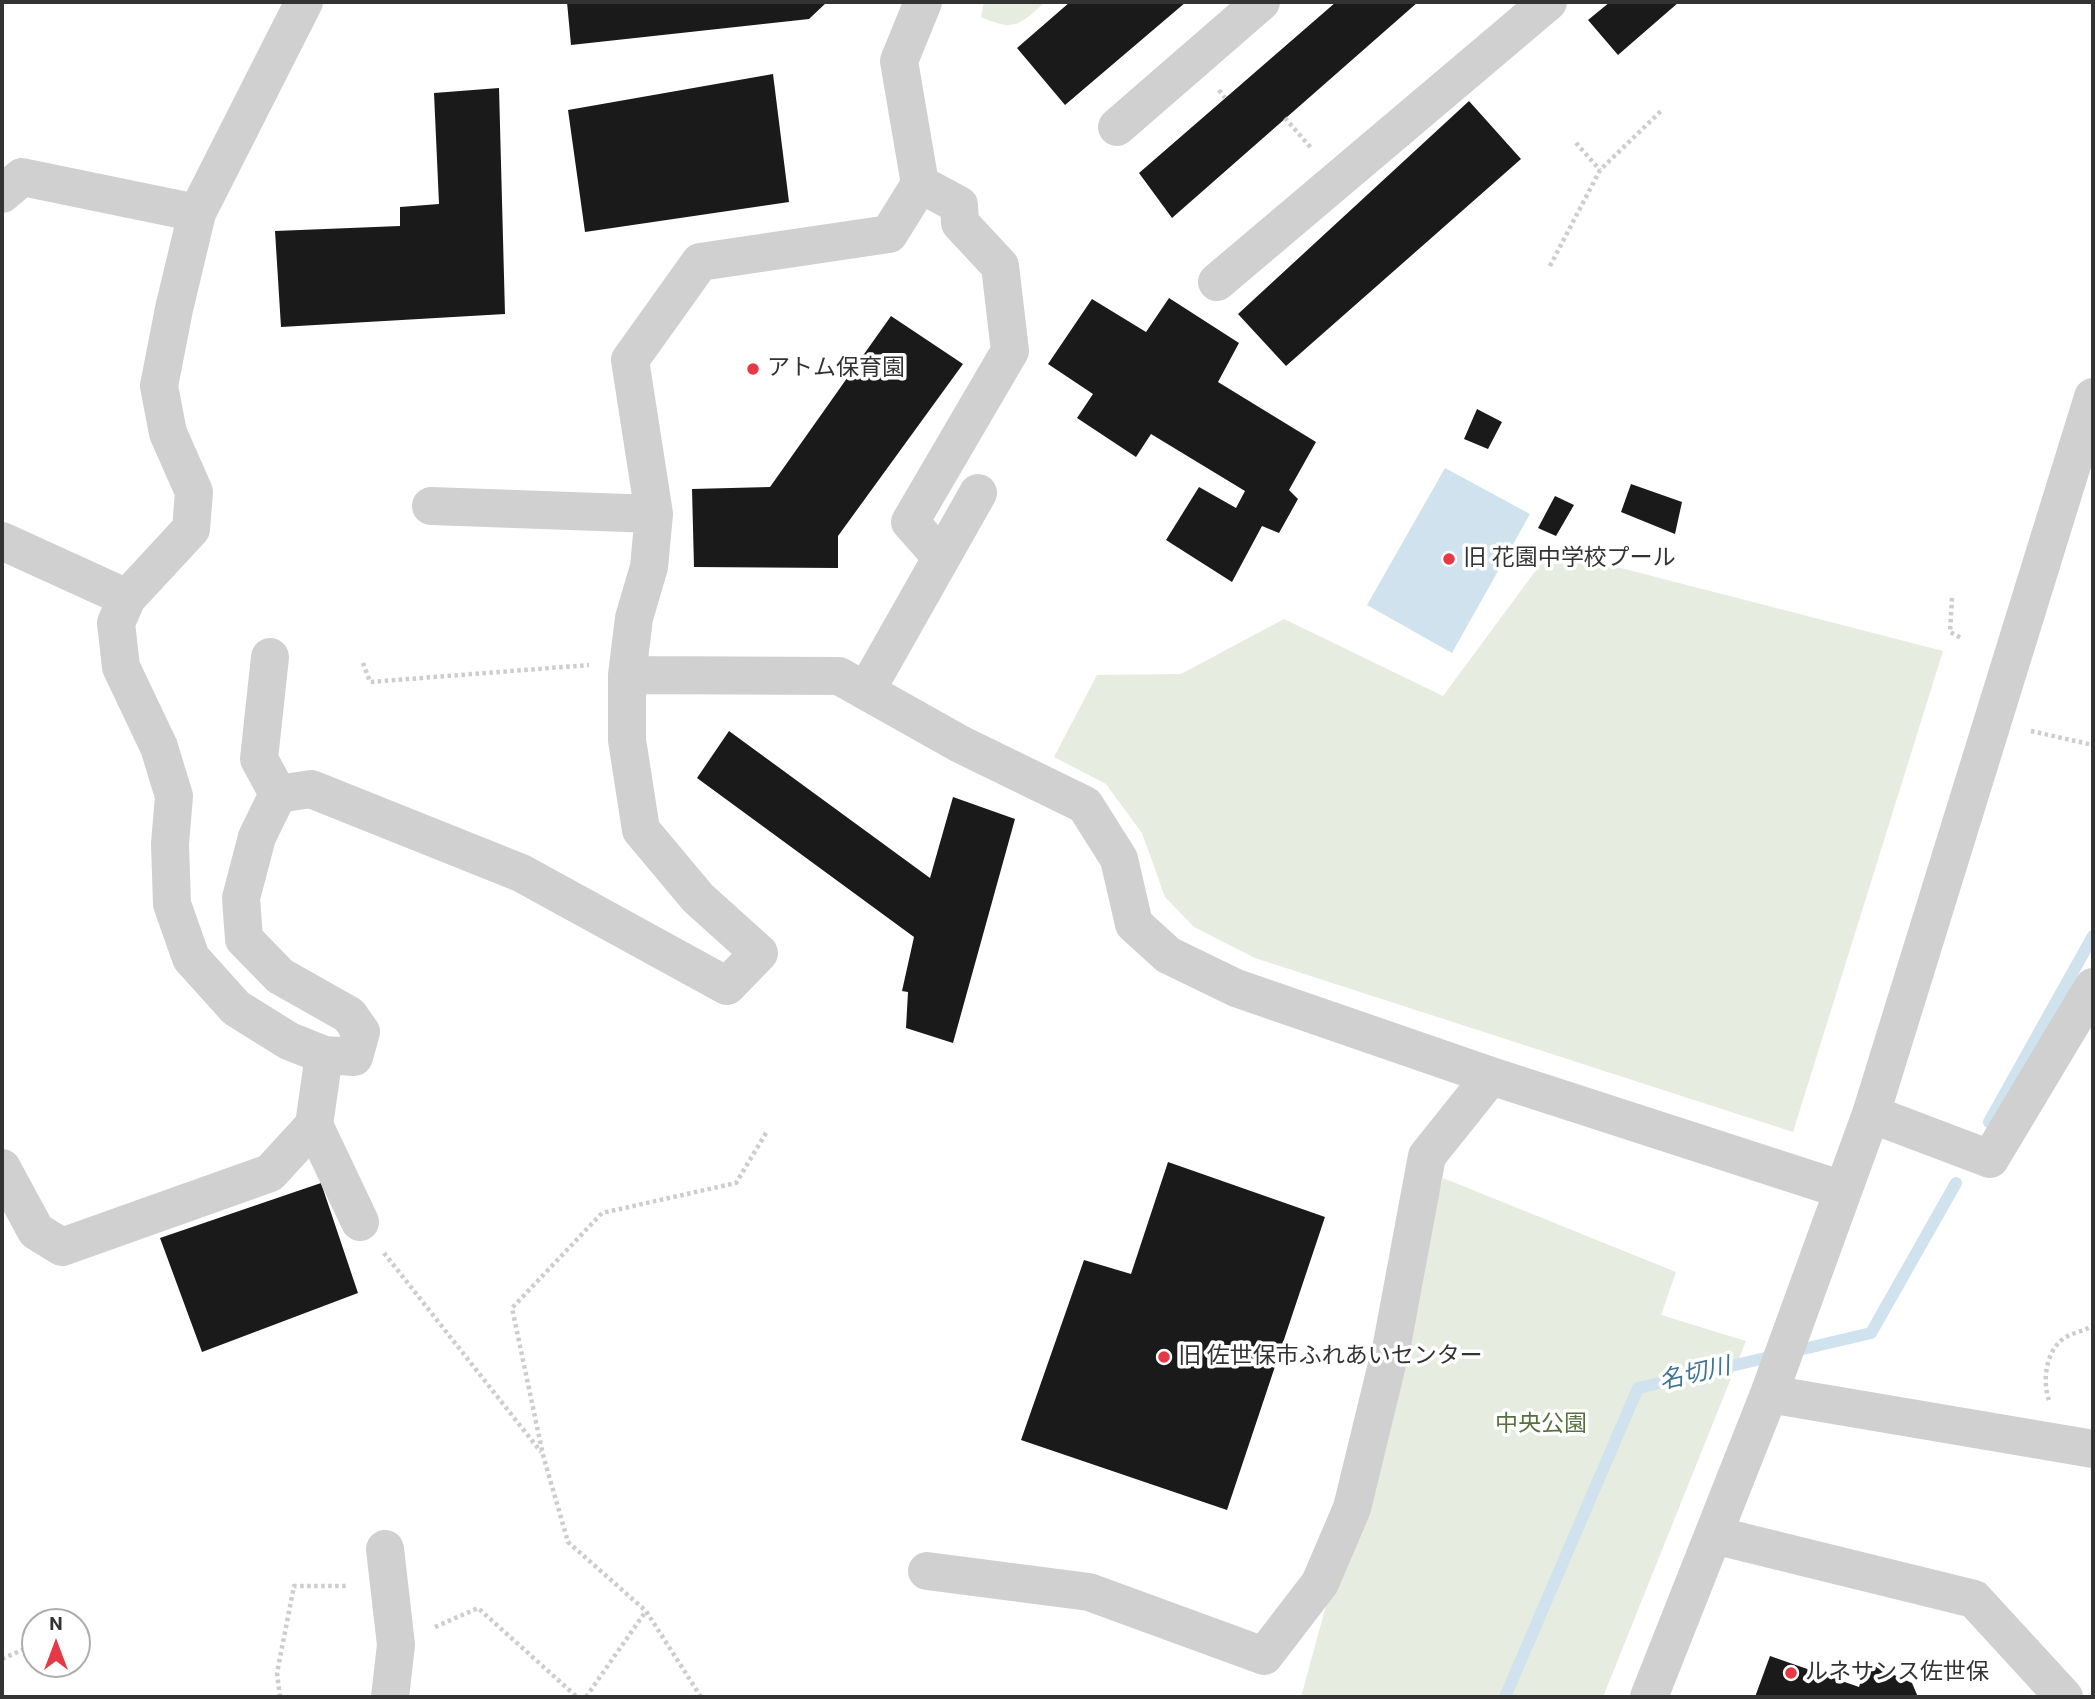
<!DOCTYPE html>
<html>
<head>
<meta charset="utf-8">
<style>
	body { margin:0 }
	#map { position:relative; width:2095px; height:1699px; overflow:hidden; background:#fff; font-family:Roboto,sans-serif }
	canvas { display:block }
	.frame { position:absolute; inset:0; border:4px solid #333; pointer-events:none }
	.north { position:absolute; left:21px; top:1608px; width:70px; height:70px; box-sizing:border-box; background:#fff; border:2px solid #adadad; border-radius:50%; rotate:0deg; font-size:19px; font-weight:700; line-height:28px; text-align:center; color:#333 }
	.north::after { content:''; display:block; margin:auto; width:24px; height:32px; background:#e63946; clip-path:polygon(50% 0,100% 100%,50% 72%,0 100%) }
</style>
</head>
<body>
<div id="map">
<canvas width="2095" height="1699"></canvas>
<div class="frame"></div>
<div class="north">N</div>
</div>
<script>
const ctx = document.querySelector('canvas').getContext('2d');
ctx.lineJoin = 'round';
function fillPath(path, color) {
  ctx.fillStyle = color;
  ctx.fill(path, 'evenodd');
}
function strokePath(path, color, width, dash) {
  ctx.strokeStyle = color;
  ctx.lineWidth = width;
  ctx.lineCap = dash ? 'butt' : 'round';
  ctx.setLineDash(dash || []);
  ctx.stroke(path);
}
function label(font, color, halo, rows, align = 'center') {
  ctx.font = font + ' Roboto,"Noto Sans JP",sans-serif';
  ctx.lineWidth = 7;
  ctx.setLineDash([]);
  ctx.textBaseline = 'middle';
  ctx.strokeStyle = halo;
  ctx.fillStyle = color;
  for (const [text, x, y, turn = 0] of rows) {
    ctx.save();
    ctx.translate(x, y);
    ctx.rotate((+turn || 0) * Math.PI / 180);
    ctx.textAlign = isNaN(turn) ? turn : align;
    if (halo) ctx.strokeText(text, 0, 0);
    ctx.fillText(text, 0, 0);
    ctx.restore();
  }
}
fillPath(new Path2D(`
	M984,2H1045C1020,25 1014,32 981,17Z
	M1551,550L1943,651L1793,1132L1255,958L1194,927L1165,897L1142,833L1106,784L1054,757L1097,675L1181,674L1284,619L1443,696Z
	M1443,1178L1676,1272L1661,1315L1746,1341L1603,1697H1301Z`), '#e6ecdf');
fillPath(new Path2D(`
	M1445,468L1530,514L1452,653L1367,605Z`), '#cfe2ee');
strokePath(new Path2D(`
	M1989,1122L2093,936
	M1505,1697L1638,1388L1871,1333L1956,1183`), '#cfe2ee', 12);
fillPath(new Path2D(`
	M567,2H827L809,19L571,45Z
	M1070,2H1186L1065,105L1017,48Z
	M1336,2H1418L1172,218L1139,173Z
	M1610,2H1679L1618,55L1588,20Z
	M773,74L789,202L585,232L568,110Z
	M499,88L505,314L281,327L275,231L400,226V207L439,204L434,93Z
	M1469,101L1521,159L1286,366L1238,314Z
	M1169,298L1239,343L1218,382L1316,442L1289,490L1298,499L1279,533L1262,526L1232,582L1166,540L1199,487L1236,508L1245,491L1151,434L1136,457L1077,418L1093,394L1048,364L1092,299L1146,332Z
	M891,316L963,364L838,536V568L694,567L692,489L770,487Z
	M1477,409L1502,422L1488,449L1464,439Z
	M1631,484L1682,502L1675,534L1621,512Z
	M1555,496L1574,505L1556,536L1538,528Z
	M729,731L930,878L953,797L1015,819L953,1043L906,1028L908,992L902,991L914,937L697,778Z
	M1168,1162L1325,1217L1227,1510L1021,1440L1084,1260L1131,1274Z
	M321,1183L358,1293L202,1352L160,1238Z
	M1770,1656L1859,1687L1867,1663L1912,1683L1918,1697H1755Z`), '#1a1a1a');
strokePath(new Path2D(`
	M1219,90L1225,98
	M1285,118L1312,149
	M1576,143L1600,170
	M1550,266L1600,170L1662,110
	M1952,598L1950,632L1963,639
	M363,663L370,682L589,665
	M2031,731L2093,745
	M384,1253L541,1452
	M2049,1400C2042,1382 2046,1351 2063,1339C2072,1332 2084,1332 2093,1325
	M435,1627L478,1608L577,1697
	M2,1659L24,1649
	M280,1697L277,1673L294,1586H348
	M586,1697L646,1611
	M701,1697L646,1611L568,1542L543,1455L512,1308L602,1213L736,1183L766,1133`), '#cdcdcd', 4.5, [3.5, 3.5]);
strokePath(new Path2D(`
	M304,2L197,213L174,309L159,386L168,433L194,492L191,529L127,598L116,623L121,667L159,747L174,796L170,844L172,904L191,958L236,1008L289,1041L324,1055L354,1057L361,1032L349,1015L280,976L244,939L241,898L257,837L278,794L311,789L521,873L727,986L759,953L698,898L641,830L627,740V675L839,676L960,744L1085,805L1119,859L1134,924L1168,955L1236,988L1491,1076L1843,1190
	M1117,127L1261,2
	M920,184L959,205L960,223L1000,266L1010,351L910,522L941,557
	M2,194L22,177L197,213
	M1217,282L1548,2
	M431,506L654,514
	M2,541L127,598
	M270,657L259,759L278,794
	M627,675L634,618L649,567L654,514L630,360L700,262L889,234L920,184L899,61L923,2
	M866,691L978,493
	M1871,1114L1990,1159L2093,987
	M314,1125L360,1222
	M2,1168L36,1231L62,1247L270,1173L314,1125L324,1055
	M1769,1394L2093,1449
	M1714,1535L1974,1599L2064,1697
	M385,1549L396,1645L390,1697
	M927,1571L1089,1592L1264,1656L1320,1583L1352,1508L1392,1344L1427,1156L1491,1076
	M1649,1697L1769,1394L1871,1114L2093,397`), '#d0d0d0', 38);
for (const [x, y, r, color] of [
	[753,369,7,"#e63946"],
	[1449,559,7,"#e63946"],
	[1164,1357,7,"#e63946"],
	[1791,1673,7,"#e63946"]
]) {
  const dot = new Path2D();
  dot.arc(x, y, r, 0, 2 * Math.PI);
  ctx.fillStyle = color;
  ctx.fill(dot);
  strokePath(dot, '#fff', 2.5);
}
label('23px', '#333', '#fff', [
	["アトム保育園",767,369],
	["旧 花園中学校プール",1463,559],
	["旧 佐世保市ふれあいセンター",1178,1357],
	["ルネサンス佐世保",1805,1673]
], 'left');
label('23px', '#56703f', '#fff', [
	["中央公園",1541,1425]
]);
label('italic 24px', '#3f7597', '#fff', [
	["名切川",1695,1375,-13]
]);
</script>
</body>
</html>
